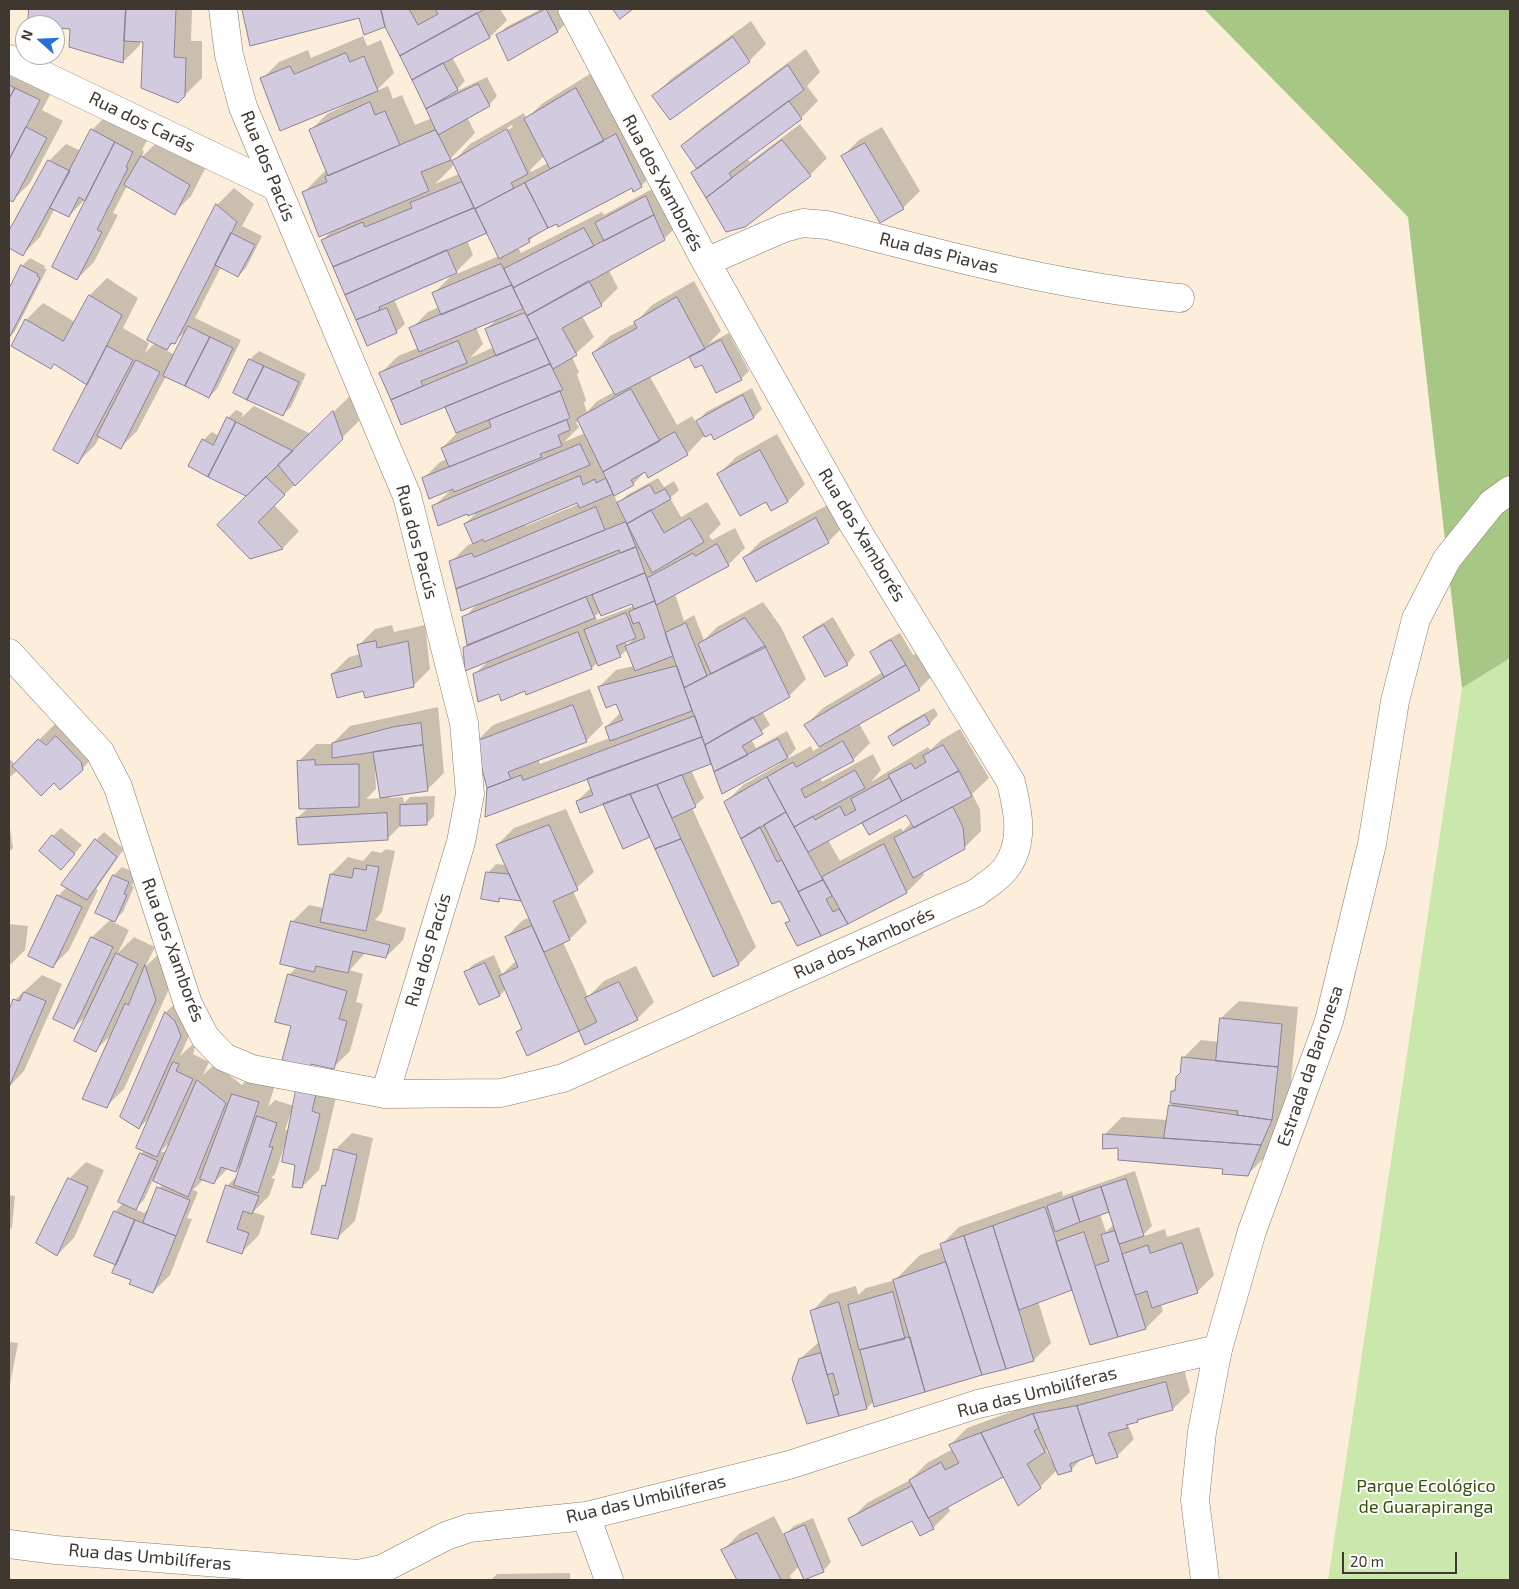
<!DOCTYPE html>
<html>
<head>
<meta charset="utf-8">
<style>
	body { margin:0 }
	#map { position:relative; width:1519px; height:1589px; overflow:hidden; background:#fdeedb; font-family:"Exo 2",sans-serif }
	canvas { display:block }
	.frame { position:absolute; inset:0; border:10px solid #3e3831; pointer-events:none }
	.north { position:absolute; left:15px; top:15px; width:50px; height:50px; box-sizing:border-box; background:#fefefe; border:1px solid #b1afac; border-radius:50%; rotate:290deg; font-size:14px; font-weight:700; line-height:20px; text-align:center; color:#3e3831 }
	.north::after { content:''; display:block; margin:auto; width:18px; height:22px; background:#256eda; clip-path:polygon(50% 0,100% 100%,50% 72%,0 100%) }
	.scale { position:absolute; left:1342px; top:1552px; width:115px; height:22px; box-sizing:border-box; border:2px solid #3e3831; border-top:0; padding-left:6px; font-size:15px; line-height:18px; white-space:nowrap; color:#3e3831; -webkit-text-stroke:4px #fefefe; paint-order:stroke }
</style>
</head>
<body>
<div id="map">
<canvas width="1519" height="1589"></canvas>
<div class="frame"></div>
<div class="north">N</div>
<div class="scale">20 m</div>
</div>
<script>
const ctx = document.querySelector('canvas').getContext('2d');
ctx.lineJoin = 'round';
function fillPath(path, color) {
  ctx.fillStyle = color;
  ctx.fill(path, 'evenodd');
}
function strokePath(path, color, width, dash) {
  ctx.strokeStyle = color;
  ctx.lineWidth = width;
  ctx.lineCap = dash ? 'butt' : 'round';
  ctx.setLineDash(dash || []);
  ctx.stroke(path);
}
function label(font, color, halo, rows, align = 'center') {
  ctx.font = font + ' "Exo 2",sans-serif';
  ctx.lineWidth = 4;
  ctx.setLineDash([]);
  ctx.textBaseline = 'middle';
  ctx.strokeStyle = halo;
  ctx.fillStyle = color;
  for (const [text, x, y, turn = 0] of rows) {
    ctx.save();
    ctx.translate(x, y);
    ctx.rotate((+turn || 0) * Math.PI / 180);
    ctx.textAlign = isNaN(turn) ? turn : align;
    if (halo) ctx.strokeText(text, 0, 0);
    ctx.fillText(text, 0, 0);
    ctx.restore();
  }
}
fillPath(new Path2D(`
	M1510,657V1580H1328L1462,688Z`), '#cbe8ac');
fillPath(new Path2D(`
	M1204,9H1510V658L1462,688L1408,217Z`), '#a7c785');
fillPath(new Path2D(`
	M30,9H192L191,41H202V78L178,102L144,41H140V45L123,62L72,28L29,25Z
	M245,9H500L507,20L490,37L452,57L465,81L455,92L487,77L497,96L489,105L467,117L475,133L451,158L453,162L470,144L524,113L526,119L543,103L593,72L658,169L641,186H632L540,231L529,241L518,247L521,253L602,212L604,215L654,188L681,222L664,239L608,269L618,288L601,305L582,316L594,337L572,357L579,372L577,374L586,400L584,403L587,412L596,402L614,392L593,353L610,336L635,323L652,305L694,281L721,331L708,344L729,333L749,371L741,379L702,363L695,353L662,371L660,369L649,375L677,425L692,416L699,427L701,426L698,421L706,412L752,388L762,409L754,417L715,438L712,432L704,436L687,454L646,471L633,484L614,495L618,504L627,495L658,478L664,487L674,481L679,490L670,498L681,517L707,502L721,524L709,536L712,540L735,528L745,548L728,565L675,594L684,621L694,615L704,640L717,627L763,602L781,627L806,679L789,696L762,711L770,725L751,739L756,748L787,731L796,749L784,761L811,746L813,751L820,747L806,725L823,708L883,672L872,652L880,644L900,633L913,655L923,649L936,672L919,689L859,723L870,743L853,760L820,778L822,782L873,754L881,770L871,782L928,747L930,750L941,740L960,729L989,778L972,794L980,809L981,831L964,848L922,871L924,875L907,892L848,923L798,945L787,924L791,920L726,802L743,785L781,763L780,761L712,762L691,770L704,798L692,808L756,947L739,964L651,836L608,801H577L592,787L588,778L488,788L476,742L493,725L590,689L603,724L586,741L538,759L540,764L610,738L606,727L621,712L617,702L599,687L616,670L634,666L628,649L620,656L598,662L592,668L527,694L526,689L500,692L474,675L490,659L464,648L468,644L464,618L478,603L462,610L451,562L468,545L473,543L465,524L478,511L468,513L433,507L453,488L423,479L440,462L447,459L442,448L457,433L446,406L402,423L381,373L398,356L418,348L411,329L428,312L439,307L434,293L455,272L394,299L405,324L396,332L368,344L323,240L332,230L303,193L326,170L310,131L327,114L348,104L262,79L279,62L308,50L311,58L363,36L367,46L381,40L394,73L376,91L388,86L393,99L402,95L415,125L432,118L386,25L360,17L243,10ZM512,125L513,127L471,151V149ZM544,156L548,163L531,172L530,170ZM454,164L459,174L435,184L452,167ZM487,231L499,256L452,276L473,255L467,240ZM524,307L525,309L514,314L513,312ZM498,318L486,329L494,347L470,358L483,344L476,327ZM579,420L585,433L564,442L579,427L576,423ZM578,501L579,504L526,526L525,524ZM633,602L634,606L597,620L595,616L601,611ZM636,636L627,645L626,641ZM907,813L912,822L903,831L901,828L840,861L828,840L862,821L869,833Z
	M541,9H558L566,23L558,31L498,36L506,27Z
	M751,21L766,44L749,61L670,118L654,96L671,79Z
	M806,49L820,72L807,86L818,101L801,118L747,158L750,162L800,124L827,158L810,175L727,230L693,173L698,168L682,146L699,130Z
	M9,61L56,83L42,110L63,121L30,183L13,200L9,198Z
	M109,113L150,135L142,150L144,151L142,157L159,140L206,167L191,196L174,213L127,186L113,213L118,215L94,262L77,279L88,196L69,216L55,208L40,237L23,254L9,246V234L49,161L66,144L81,151L92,130Z
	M882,127L920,191L903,208L842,157L859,140Z
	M234,188L254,204L242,226L262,236L246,268L238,276L221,267L195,318L241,340L217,389L209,397L166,376L137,431L120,448L100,436L95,445L78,462L89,384L26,320L43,303L75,322L90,295L107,278L138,298L123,328L149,343L145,353L155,343L217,205ZM187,330L175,355L166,350L174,342Z
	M30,258L45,266L44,268L47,269L15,331L9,338V292L22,266Z
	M259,351L306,374L291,407L282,415L235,392L250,359Z
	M350,396L359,421L274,505L299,531L283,548L251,558L248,496L190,466L203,440L212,432L219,436L228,418L236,410L243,413L241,418L254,406L311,434Z
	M777,434L805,484L788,501L772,509L767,500L719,474L736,457Z
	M833,502L845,525L828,542L744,558L761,541Z
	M833,617L855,655L847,664L826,675L805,637L813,629Z
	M392,625L394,632L425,625L430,669L413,686L364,690L332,674L349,657L361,654L358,646L375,629Z
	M438,707L444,773L427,790L389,796L390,798L403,797L404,803L410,797L435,796L434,816L426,824H402L387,839L297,818L308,808L299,761L316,744H332L350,726ZM375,769L381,798L366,799L376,789Z
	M934,708L938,715L930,723L894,744L889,737L897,729Z
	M56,723L99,751L82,769L54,781L18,770L9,778V758L15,764Z
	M566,809L594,872L573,891L587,922L570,939L563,942L588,997L604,981L636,966L654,1002L637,1019L585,1043L579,1030L528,1054L517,1032L523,1027L506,989L500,995L480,1004L466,972L474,964L494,955L502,974L517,960L506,937L523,920L529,918L521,900L502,897L498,901L488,873L496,864L506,865L497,845L514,828Z
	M9,822L13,848L9,852Z
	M61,828L82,845L69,860L53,836Z
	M104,832L124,849L96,889L98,890L69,950L52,967L58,896L67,887L96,840Z
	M386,849L395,851L382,912L375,920L406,928L403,940L386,957L366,952L350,970L363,974L356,1002L363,1004L350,1051L333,1068L313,1063L310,1066L293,1025L289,975L297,967L292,922L309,905L324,908L331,874L348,857L363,861L372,851L381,853Z
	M122,867L137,874L132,886L134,887L123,912L113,922L129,930L118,953L134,937L155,947L145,967L163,950L172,982L124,1089L107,1106L112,1034L96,1050L88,1014L74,1028L55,1019L92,937L111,919L97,912L114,875Z
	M9,924L28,926L25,950L9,966Z
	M42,975L62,984L24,1071L9,1087V1013L15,1000Z
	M183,996L197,1018L180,1056L192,1045L195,1047L193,1054L209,1062L203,1075L215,1064L242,1085L250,1077L275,1085L268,1107L275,1100L294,1106L298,1086L336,1097L319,1170L302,1187L296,1164L285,1144L275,1174L271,1178L275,1179L269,1196L253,1212L265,1216L259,1235L242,1252L227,1186L239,1174L242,1164L236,1171L228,1168L214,1183L204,1179L193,1190L198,1192L187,1218L192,1219L170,1275L153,1292L132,1279L117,1265L115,1212L123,1203L141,1154L145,1150L151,1116L139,1128L122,1117L166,1012ZM291,1112L289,1130H285ZM172,1140L166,1153L161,1151ZM153,1180L162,1184L151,1206L144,1213L135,1209L144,1200Z
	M1239,1001L1298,1007L1289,1102L1264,1158L1247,1175L1224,1168L1120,1147L1105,1134L1122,1117L1168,1120L1170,1106L1173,1103V1091L1177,1087L1182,1073L1184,1057L1201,1040L1219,1042L1221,1018Z
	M352,1133L373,1138L355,1221L337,1238L323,1186L328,1181L335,1150Z
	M86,1162L104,1170L74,1238L57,1255L69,1179Z
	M1135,1171L1152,1226L1141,1237L1165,1229L1167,1237L1199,1227L1214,1275L1197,1292L1161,1304L1163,1311L1146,1328L1091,1343L1073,1288L1038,1301L1051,1343L1034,1360L874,1401L867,1408L808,1423L800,1359L820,1341L812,1311L829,1294L856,1286L858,1295L866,1288L895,1280L920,1255L943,1247L942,1244L959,1227L1062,1191L1063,1196ZM1110,1210L1114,1224L1106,1232L1100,1214Z
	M9,1195L15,1196L12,1227L9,1230Z
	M9,1342L18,1343L9,1390Z
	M1183,1365L1190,1392L1173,1409L1131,1423L1128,1425L1134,1439L1117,1456L1094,1454L1083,1457L1071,1470H1057L1040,1487L1003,1475L948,1506L950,1511L933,1528L912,1519L850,1520L867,1503L910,1480L927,1463L953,1449L950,1445L967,1428L1052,1397ZM1048,1447L1053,1459L1051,1460L1046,1450Z
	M774,1516L787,1541H789L786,1534L794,1526L813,1518L831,1562L823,1571L799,1566L790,1576L792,1580H738L723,1550L740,1533Z
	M570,1573V1580H491L497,1574Z`), '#0003');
const building = new Path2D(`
	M29,9H126L123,63L69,47L70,29L55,28V25H28Z
	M126,9H176L174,57L186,58L185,96L178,103L141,88L143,42L124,41Z
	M245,9H381L385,27L364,35L359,18L250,46L242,10Z
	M381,9H409L418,25L438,14L435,9H485L400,56L385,27Z
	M546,9L558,32L508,61L496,35Z
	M613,9H633L620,19Z
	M477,13L490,38L412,80L400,56Z
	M733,37L750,62L670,120L652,96Z
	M346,53L350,62L364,56L378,91L280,131L260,78L290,66L294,74Z
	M443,63L458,90L426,109L412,80Z
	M788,65L804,90L697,169L681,146Z
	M478,84L490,106L438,135L426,109Z
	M9,85L15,88L9,99Z
	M15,88L40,100L9,160V99Z
	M576,88L604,141L550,169L524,119Z
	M789,101L802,119L729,173L732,178L706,198L691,173Z
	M370,102L375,115L385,111L400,145L328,176L309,130Z
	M26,127L47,138L13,202L9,200V160Z
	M91,129L115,142L85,201L79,197L69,217L50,208Z
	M507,129L528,174L511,183L514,188L475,209L452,161Z
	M436,130L451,160L421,172L429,191L319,237L302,192L327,182L325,177Z
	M616,134L642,187L633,192L632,188L558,227L557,224L548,228L525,183Z
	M782,140L811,176L745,227L726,232L706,198Z
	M115,142L133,152L126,167L128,168L97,230L102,232L77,280L52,267Z
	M865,143L904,209L880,223L841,156Z
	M141,156L190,185L175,215L124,185Z
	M48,160L70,171L23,256L9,248V231Z
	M462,182L474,208L333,267L321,240L363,222L365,227L412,208L410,203Z
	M525,183L548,228L528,239L530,242L499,259L475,209Z
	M646,196L654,215L604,241L595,223Z
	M216,204L237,222L175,344L171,343L167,350L147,340Z
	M474,208L487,233L345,295L333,267Z
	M654,215L665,240L527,316L513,288Z
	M584,228L594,246L513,288L504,269Z
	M231,233L255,245L238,277L215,265Z
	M447,250L457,273L379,307L380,310L356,320L345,295Z
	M501,264L512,285L441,315L432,293Z
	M21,265L38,274L37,276L40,278L9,338V289Z
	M589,281L602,306L562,328L577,355L553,369L527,316Z
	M512,285L523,309L419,352L409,328Z
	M89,295L122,315L87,385L54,364L51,369L11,346L25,319L63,341Z
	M677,297L705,349L615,395L592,353L637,328L634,322Z
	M387,308L397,333L367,346L356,320Z
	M525,313L538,338L496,356L485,329Z
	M188,326L210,337L185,386L163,376Z
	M210,337L233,348L209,398L185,386Z
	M538,338L550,364L401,425L391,400Z
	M721,340L742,380L716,393L702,365L695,368L689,357Z
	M458,341L467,363L421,381L423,386L391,400L379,373Z
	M107,346L133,360L78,464L53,450Z
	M249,359L264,366L247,400L233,393Z
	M136,360L160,372L121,449L97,436Z
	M550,364L563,390L456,433L445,407Z
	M264,366L299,382L283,416L247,400Z
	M631,389L660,441L603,472L577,419Z
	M560,391L570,418L449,467L441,448L491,427L489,420Z
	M743,395L754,418L714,440L711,434L705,437L696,421Z
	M333,411L343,439L295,486L278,465Z
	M227,417L236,422L208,477L188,466L202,439L213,445Z
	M567,420L570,430L558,435L562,446L540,454L542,457L454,492L453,489L429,499L422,478Z
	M236,422L293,451L246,496L208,477Z
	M675,432L688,455L648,478L645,472L631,480L634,485L614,496L603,472Z
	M580,444L590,465L468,516L467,514L438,526L432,506Z
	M760,450L788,502L771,511L766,502L740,516L717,474Z
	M580,476L583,485L595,479L596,483L606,478L613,494L580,508L577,503L484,542L483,539L473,544L464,524Z
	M266,477L285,495L258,522L283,549L250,559L217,525Z
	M650,485L655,494L665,489L671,499L627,524L617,503Z
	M596,507L605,530L456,589L449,561L472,553L474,557Z
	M651,510L664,533L690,518L704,542L652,573L627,524Z
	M816,518L829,543L756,582L743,558Z
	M626,522L636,547L621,553L619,550L461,611L456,589Z
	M717,544L729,566L656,605L647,578L693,553L695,556Z
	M636,547L645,573L467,645L462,617Z
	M645,573L655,601L634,609L632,604L601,616L592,595Z
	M586,597L595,618L465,671L463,648Z
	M655,601L673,656L635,671L625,646L645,638L639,622L633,624L629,612Z
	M626,613L636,638L616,646L621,657L598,666L584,630Z
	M745,618L766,647L711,674L698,644Z
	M686,623L707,676L684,688L665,633Z
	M824,625L848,665L825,677L803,637Z
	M578,632L592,669L526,695L525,691L501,701L499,694L478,702L473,674Z
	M891,640L906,665L884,677L870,652Z
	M376,641L377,648L408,641L414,687L365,698L363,691L337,698L331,674L362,666L357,645Z
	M765,646L790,697L705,745L684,688Z
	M906,665L920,690L819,747L804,725Z
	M677,666L692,711L610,741L605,727L623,720L616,704L606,708L598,687Z
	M573,705L587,742L508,772L511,779L487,788L475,742Z
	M925,715L930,724L893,746L888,737Z
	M695,716L702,737L485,817L487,788L521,775L523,780Z
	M753,717L763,734L742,746L748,755L714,772L705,745Z
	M421,723L423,745L332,758V743L393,727Z
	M56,736L81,762L83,770L60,790L54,783L41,796L12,766L38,739L46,745Z
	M702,737L711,764L580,813L576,801L593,795L587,779Z
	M778,739L788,758L722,794L714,772Z
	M843,741L854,761L801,789L805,798L855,770L865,788L794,827L767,777L793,762L796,767Z
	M423,745L428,791L380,798L373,752Z
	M943,745L959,771L902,801L888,775L911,763L915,769L926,762L923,756Z
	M315,760V765L359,764V807L299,809L297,761Z
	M959,771L972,796L914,828L906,815L869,835L862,823Z
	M682,775L696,807L672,818L657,785Z
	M767,777L786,812L741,839L724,802Z
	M890,778L902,801L808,852L794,827L813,816L815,820L840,806L845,816L856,810L851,799Z
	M657,785L681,839L655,849L630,794Z
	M630,794L650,837L623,849L603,804Z
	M427,804V825L400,826V805Z
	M953,807L963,827L965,849L913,878L894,838Z
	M786,812L823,880L798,892L764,825Z
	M387,813L388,840L298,845L296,818Z
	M549,825L578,890L553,901L570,940L544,952L496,845Z
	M760,827L777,862L782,860L821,936L797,946L785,923L790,921L780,901L772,904L741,839Z
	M52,835L75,854L61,870L39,851Z
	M95,839L117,857L87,900L61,885Z
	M681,839L739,965L713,977L655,849Z
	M884,844L907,893L848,924L822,877Z
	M367,865L379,867L366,931L320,922L330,874L352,878L354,868L366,870Z
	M486,872L509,874L521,901L499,898V902L481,899Z
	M113,875L129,882L124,894L127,895L115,922L95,913Z
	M823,880L832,896L826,899L833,912L839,909L848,924L821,936L798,892Z
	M57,895L82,907L53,968L28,956Z
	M291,921L390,945L386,958L353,951L348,973L316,966L314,972L280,964Z
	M532,926L579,1031L527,1056L516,1032L522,1029L499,976L518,967L505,937Z
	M91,937L113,947L74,1029L53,1019Z
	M116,953L138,964L96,1052L74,1041Z
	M485,963L500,996L479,1005L464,972Z
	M145,965L156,1000L107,1108L82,1099L125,1003L128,1005Z
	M288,974L347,991L339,1019L347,1021L334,1069L311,1064L310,1068L282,1060L291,1026L275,1022Z
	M619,982L638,1020L585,1045L579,1031L597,1022L585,998Z
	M24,992L46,1001L9,1087V1010L13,999L19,1001Z
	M165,1012L175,1021L181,1036L139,1129L120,1117Z
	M1220,1018L1282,1024L1278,1067L1216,1061Z
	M1182,1057L1278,1067L1272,1120L1237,1115L1238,1111L1170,1103L1171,1091H1175L1176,1077L1180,1073Z
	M173,1062L179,1064L176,1071L193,1079L157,1157L136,1148Z
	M197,1080L226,1103L188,1197L153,1181Z
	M297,1085L317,1090L312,1111L320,1114L302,1188L292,1187L295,1165L282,1162Z
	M232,1094L259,1102L236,1172L221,1167L214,1184L200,1179Z
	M1169,1105L1237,1115L1272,1120L1261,1145L1164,1138Z
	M257,1116L277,1123L269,1147H273L258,1193L234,1185Z
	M1103,1134L1118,1135L1261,1145L1248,1176L1222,1174L1223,1169L1118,1160V1148L1103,1149Z
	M334,1149L357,1155L338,1239L311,1234L322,1185L325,1186Z
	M140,1153L158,1161L136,1210L118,1202Z
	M68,1178L88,1187L57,1256L36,1243Z
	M1126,1179L1144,1236L1119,1244L1101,1187Z
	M226,1185L259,1196L252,1214L243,1211L237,1229L249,1233L242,1254L207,1242Z
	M157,1187L190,1200L176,1236L143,1223Z
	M1101,1187L1109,1212L1080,1222L1072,1197Z
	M1072,1197L1080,1222L1055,1232L1047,1206Z
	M1045,1207L1072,1290L1019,1310L993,1226Z
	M114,1211L135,1220L116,1265L94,1256Z
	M135,1220L176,1236L153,1293L129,1284L131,1280L112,1273Z
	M993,1226L1034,1361L1006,1369L964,1236Z
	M1115,1231L1146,1329L1118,1337L1095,1266L1109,1261L1101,1235Z
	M1084,1232L1118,1337L1090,1345L1056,1242Z
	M964,1236L1006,1369L982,1375L940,1244Z
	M1182,1243L1198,1293L1152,1308L1147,1291L1135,1295L1122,1254L1148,1245L1150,1253Z
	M946,1262L982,1375L925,1392L893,1280Z
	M893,1292L905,1339L859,1350L848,1305Z
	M839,1302L867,1409L839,1416L833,1396L839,1394L833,1373L827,1375L810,1311Z
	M910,1337L925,1392L874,1407L860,1350Z
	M821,1353L839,1416L807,1424L792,1379L799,1359Z
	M1166,1382L1173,1410L1137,1420L1138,1422L1126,1425L1128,1428L1108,1433L1118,1457L1096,1464L1077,1406Z
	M1077,1406L1093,1455L1070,1464L1072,1471L1058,1475L1033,1414Z
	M1033,1414L1039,1428L1034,1431L1045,1452L1027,1464L1041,1488L1018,1506L981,1433Z
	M981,1433L1003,1477L928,1518L909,1480L941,1462L945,1470L959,1463L949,1445Z
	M912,1486L934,1529L920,1536L912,1521L862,1546L848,1519Z
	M805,1525L824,1572L804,1580L784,1534Z
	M757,1533L781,1580H737L721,1550Z`);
fillPath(building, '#d2cadf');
strokePath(building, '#8a8296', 1);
const street = new Path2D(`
	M223,9L229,55L243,107L407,496L464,723L470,794L461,842L385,1094
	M9,59L275,186
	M706,262L784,228L803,223L827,225C944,255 1060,287 1180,298
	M9,653L100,752L118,787L188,1004L205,1037L224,1057L252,1069L385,1094L501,1093L563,1078L976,893C985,886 999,878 1006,868C1025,842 1018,811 1011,782L852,522L706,262L572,9
	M586,1516L609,1580
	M9,1544L56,1550L358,1574L382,1569L446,1536L469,1528L586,1516L789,1465L978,1404L1218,1349`);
const secondary = new Path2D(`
	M1205,1580L1195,1500L1202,1432L1218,1349L1252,1231L1329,1021L1372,844L1395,701L1416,619L1447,559L1492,503L1510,490`);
strokePath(street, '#887b6a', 29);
strokePath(secondary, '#887b6a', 29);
strokePath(street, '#fff', 28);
strokePath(secondary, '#fff', 28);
label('18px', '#3e3831', '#fefefe', [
	["Rua dos Carás",142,122,26],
	["Rua dos Pacús",268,166,68],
	["Rua dos Xamborés",663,183,62],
	["Rua das Piavas",939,253,14],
	["Rua dos Xamborés",862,535,59],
	["Rua dos Pacús",417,542,75],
	["Rua dos Xamborés",864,943,-24],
	["Rua dos Xamborés",173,950,70],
	["Rua dos Pacús",428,950,-73],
	["Estrada da Baronesa",1310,1066,-71],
	["Rua das Umbilíferas",1037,1392,-14],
	["Rua das Umbilíferas",646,1499,-13],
	["Rua das Umbilíferas",150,1557,5]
]);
label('18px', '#355007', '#fefefe', [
	["Parque Ecológico",1426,1486],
	["de Guarapiranga",1426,1507]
]);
</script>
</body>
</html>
